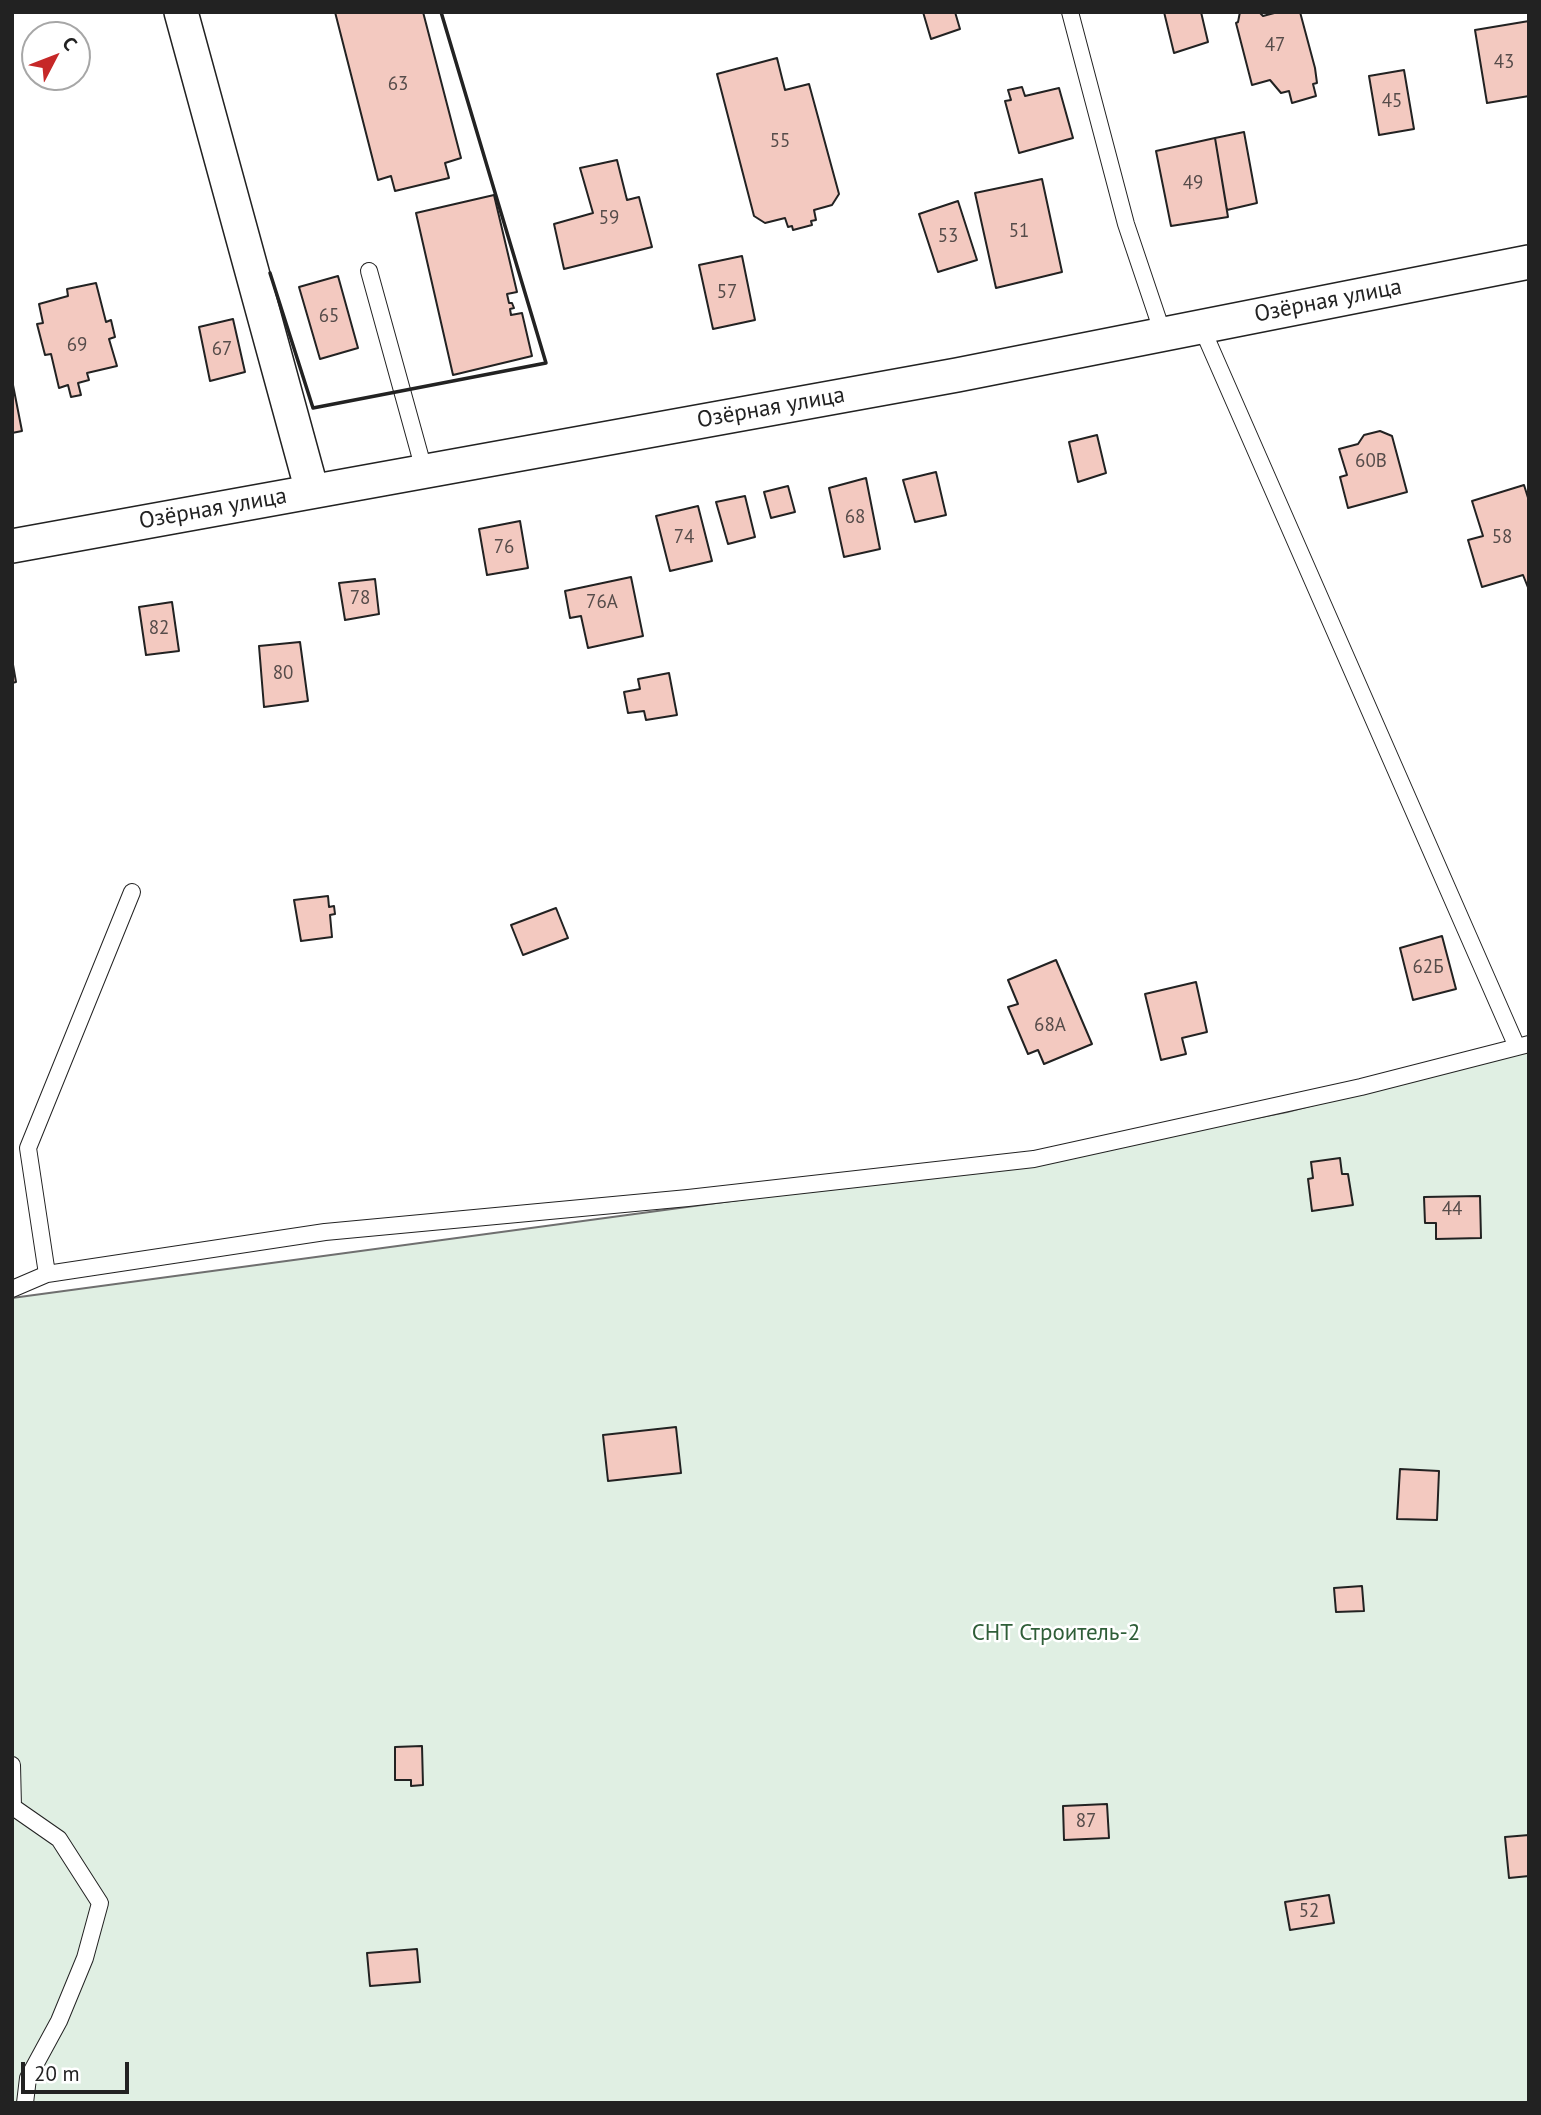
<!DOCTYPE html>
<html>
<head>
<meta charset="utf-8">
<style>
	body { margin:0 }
	#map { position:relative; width:1541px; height:2115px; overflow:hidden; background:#fff; font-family:"PT Sans",sans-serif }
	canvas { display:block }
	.frame { position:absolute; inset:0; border:14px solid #222; pointer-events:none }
	.north { position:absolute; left:21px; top:21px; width:70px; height:70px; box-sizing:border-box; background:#fff; border:2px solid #a7a7a7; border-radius:50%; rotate:48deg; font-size:19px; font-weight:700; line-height:28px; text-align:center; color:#222 }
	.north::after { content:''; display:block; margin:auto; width:24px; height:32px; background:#c62828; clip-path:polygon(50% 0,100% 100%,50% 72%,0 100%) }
	.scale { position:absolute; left:21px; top:2062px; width:108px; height:32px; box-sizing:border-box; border:4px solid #222; border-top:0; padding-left:9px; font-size:21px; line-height:24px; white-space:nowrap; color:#222; -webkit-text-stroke:5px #fff; paint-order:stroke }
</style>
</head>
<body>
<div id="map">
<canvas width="1541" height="2115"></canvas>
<div class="frame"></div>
<div class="north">С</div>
<div class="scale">20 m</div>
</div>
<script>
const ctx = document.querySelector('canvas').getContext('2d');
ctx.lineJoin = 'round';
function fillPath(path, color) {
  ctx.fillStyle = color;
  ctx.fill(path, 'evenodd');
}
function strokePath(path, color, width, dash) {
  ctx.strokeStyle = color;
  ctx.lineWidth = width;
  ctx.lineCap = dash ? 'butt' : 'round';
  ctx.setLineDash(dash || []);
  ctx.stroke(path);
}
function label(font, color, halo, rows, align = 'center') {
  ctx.font = font + ' "PT Sans",sans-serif';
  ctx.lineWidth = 5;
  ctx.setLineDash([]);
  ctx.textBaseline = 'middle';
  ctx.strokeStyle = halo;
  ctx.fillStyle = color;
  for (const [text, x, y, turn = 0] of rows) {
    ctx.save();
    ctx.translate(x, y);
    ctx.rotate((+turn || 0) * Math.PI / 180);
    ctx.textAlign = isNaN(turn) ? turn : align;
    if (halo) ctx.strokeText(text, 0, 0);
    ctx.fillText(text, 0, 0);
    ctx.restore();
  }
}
const green = new Path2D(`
	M1529,1051V2103H12V1298L1050,1158L1287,1112L1516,1052Z`);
fillPath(green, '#e0efe3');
strokePath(green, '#6f6f6f', 2);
const building = new Path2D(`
	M335,12H423L461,158L445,163L449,178L395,191L391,176L378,180Z
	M923,12H955L960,29L931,39Z
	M1164,12H1201L1208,42L1174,53Z
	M1240,12H1259L1263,16L1278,12H1300L1315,68L1317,83L1313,84L1316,96L1292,103L1289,91L1281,93L1270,80L1252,85L1236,23L1238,22Z
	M1529,21V96L1487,103L1475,30Z
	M777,58L785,90L809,84L839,194L832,205L814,210L816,220L811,221L812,225L793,230L792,226L788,227L785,218L765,223L754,216L717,74Z
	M1404,70L1414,129L1379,135L1369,76Z
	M1022,87L1025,96L1059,88L1073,138L1019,153L1005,101L1011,100L1008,90Z
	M1244,132L1257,203L1227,210L1215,138Z
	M1215,138L1228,217L1171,226L1156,151Z
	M617,160L627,200L639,197L652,247L564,269L554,224L593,213L580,168Z
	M1042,179L1062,272L996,288L975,193Z
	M494,195L517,292L507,294L509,303H512L514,308L510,309L511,315L522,313L532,356L453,375L416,213Z
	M958,201L977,260L938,272L919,214Z
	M742,256L755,320L713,329L699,265Z
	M338,276L358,348L320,359L299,287Z
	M96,283L106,322L111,320L115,337L109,339L117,366L87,373L89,380L78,383L81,395L71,397L68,385L59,388L51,354L45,355L37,324L43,323L39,304L68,296L67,289Z
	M233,319L245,372L210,381L199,327Z
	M12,380L22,431L12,433Z
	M1380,431L1392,436L1407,492L1348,508L1340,477L1347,475L1339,449L1358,444L1364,435Z
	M1097,435L1106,473L1078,482L1069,442Z
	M936,472L946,515L915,522L903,480Z
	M866,478L880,549L844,557L829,488Z
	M1524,485L1529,501V590L1523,575L1482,587L1468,540L1483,536L1472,501Z
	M788,486L795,512L771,518L764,492Z
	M745,496L755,537L728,544L716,502Z
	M698,506L712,561L670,571L656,516Z
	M520,521L528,568L487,575L479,529Z
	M631,577L643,636L588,648L581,616L570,618L565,591Z
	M375,579L379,614L345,620L339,583Z
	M172,602L179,651L146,655L139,607Z
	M300,642L308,701L264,707L259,646Z
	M12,659L16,682L12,683Z
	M669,673L677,715L646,720L644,711L628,713L624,692L640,689L638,679Z
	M328,896L329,907L334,906L335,914L330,915L332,937L301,941L294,900Z
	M556,908L568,938L523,955L511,925Z
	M1442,936L1456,989L1413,1000L1400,948Z
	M1056,960L1092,1044L1044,1064L1038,1050L1028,1054L1008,1007L1018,1004L1008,980Z
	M1196,982L1207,1032L1182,1038L1186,1054L1161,1060L1145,994Z
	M1340,1158L1342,1174H1348L1353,1205L1312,1211L1308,1179L1313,1178L1311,1162Z
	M1480,1196L1481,1238L1436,1239V1223H1425L1424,1197Z
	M676,1427L681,1473L608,1481L603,1435Z
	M1400,1469L1439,1471L1437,1520L1397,1519Z
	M1362,1586L1364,1611L1336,1612L1334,1588Z
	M422,1746L423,1785L411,1786V1780H395V1747Z
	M1107,1804L1109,1838L1064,1840L1063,1806Z
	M1529,1835V1876L1509,1878L1505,1837Z
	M1329,1895L1334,1923L1290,1930L1285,1902Z
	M417,1949L420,1982L370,1986L367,1953Z`);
fillPath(building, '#f3c9c0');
strokePath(building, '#222', 2);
const service = new Path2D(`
	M1070,12L1126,224L1163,334
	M369,271L424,470
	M1201,326L1517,1047
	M47,1274L28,1148L132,892
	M12,1289L47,1274L325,1232L688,1198L1034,1159L1361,1087L1529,1044
	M12,1765L13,1807L59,1839L100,1903L85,1958L59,2021L28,2078L25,2103`);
const minor = new Path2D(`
	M181,12L312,491
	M12,546L957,375L1529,262`);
strokePath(service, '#222', 18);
strokePath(minor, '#222', 36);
strokePath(service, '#fff', 16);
strokePath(minor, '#fff', 33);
strokePath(new Path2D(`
	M270,273L313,408L546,363L441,12`), '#222', 3.5);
label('19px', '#564c4a', null, [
	["47",1275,46],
	["43",1504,63],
	["63",398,85],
	["45",1392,102],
	["55",780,142],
	["49",1193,184],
	["59",609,219],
	["51",1019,232],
	["53",948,237],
	["57",727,293],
	["65",329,317],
	["69",77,346],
	["67",222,350],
	["60В",1371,462],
	["68",855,518],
	["74",684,538],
	["58",1502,538],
	["76",504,548],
	["78",360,599],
	["76А",602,603],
	["82",159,629],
	["80",283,674],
	["62Б",1428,968],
	["68А",1050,1026],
	["44",1452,1210],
	["87",1086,1822],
	["52",1309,1912]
]);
label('23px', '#222', '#fff', [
	["Озёрная улица",1328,301,-11],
	["Озёрная улица",771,408,-10],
	["Озёрная улица",213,509,-10]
]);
label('23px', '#2f5e38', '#fff', [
	["СНТ Строитель-2",1056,1633]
]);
</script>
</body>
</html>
